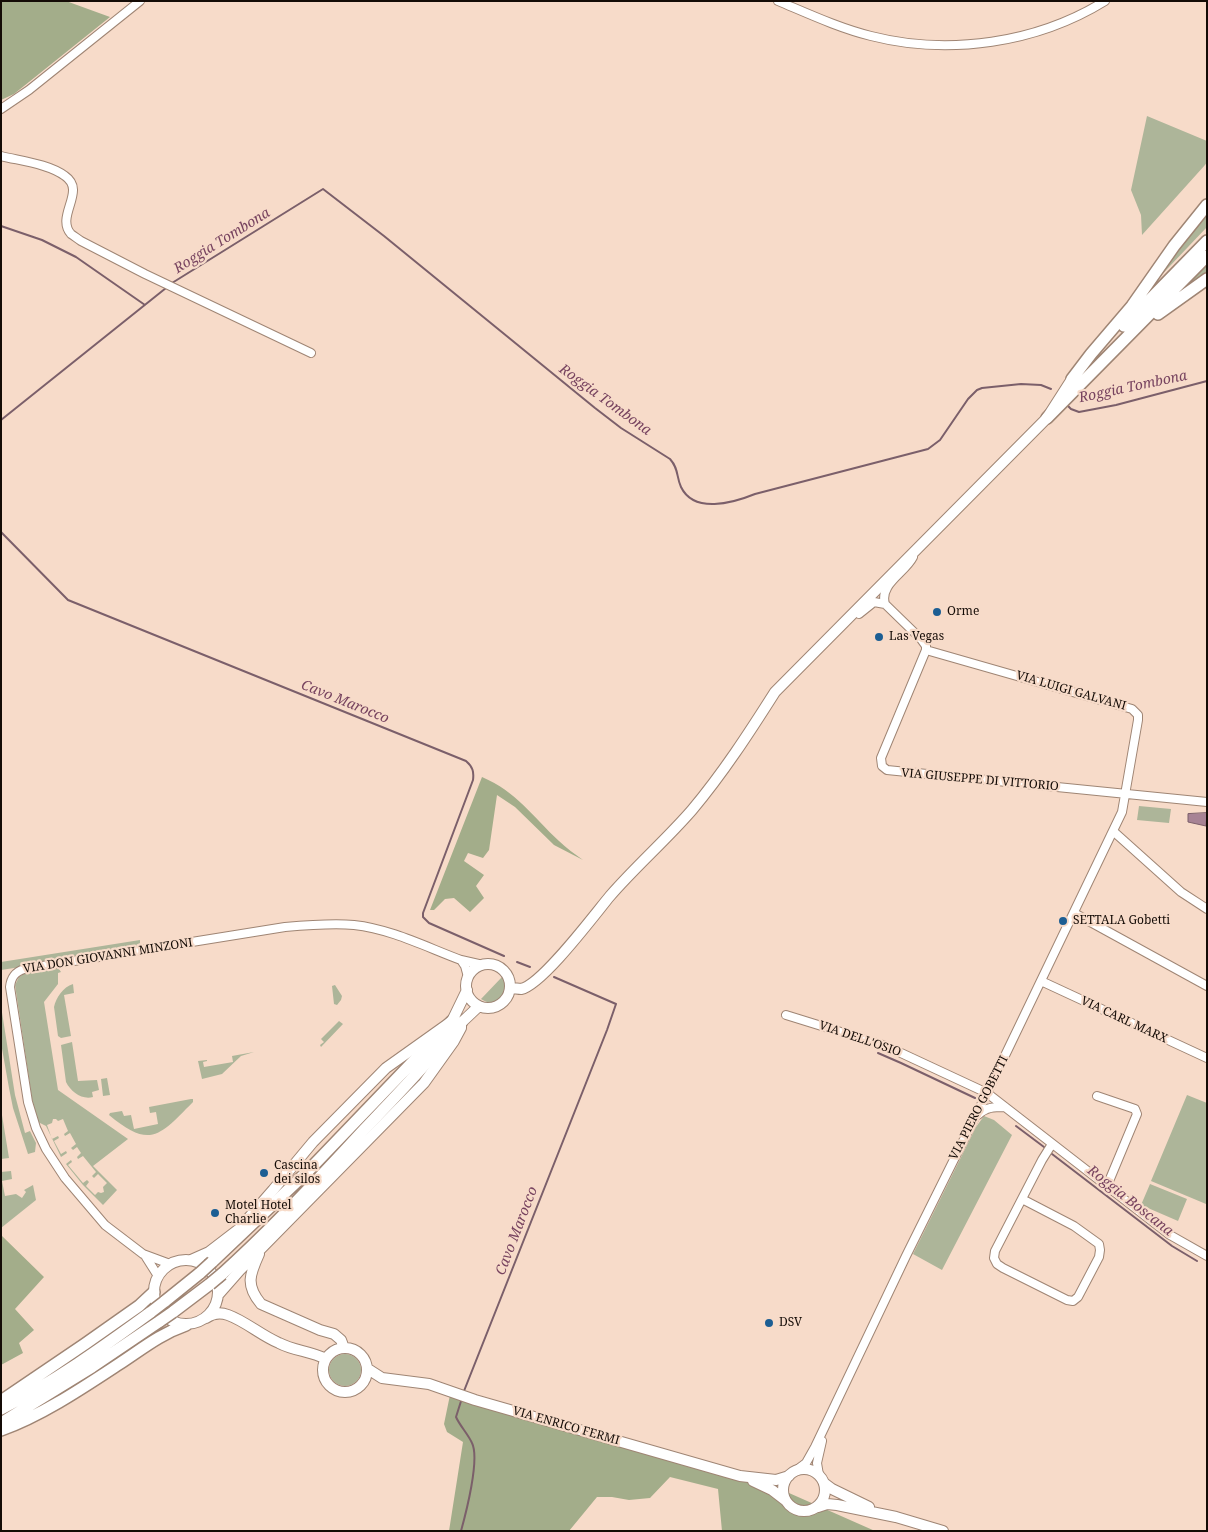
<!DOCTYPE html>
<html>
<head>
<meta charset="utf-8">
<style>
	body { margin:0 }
	#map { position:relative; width:1208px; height:1532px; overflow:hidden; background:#f7dbc9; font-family:"Noto Serif",serif }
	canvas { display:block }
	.frame { position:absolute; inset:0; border:2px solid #140b06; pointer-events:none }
</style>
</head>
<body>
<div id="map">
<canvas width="1208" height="1532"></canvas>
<div class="frame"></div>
</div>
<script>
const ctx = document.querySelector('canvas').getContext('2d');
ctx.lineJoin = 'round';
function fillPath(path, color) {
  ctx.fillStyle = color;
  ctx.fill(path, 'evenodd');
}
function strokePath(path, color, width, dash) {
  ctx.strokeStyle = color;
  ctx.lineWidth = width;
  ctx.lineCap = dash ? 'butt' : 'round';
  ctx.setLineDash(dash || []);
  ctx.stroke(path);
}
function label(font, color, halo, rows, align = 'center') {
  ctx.font = font + ' "Noto Serif",serif';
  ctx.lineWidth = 4.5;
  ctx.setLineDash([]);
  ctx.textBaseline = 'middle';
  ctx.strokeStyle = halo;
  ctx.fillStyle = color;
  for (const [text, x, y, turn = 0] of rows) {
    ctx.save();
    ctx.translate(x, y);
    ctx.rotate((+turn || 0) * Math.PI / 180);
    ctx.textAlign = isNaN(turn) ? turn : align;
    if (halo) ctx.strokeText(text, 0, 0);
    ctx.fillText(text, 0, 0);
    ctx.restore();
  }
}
fillPath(new Path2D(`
	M1147,116L1207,141V162L1205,165L1142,235L1141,215L1131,190Z
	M1207,211V227L1150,287Z
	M1207,265V275L1185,290L1184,288Z
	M1139,806L1171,809L1169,823L1137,820Z
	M140,940V943L137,947L126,951L1,970V962Z
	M57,969H59L61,972L58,973V984L44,1002L58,1090L128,1139L93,1166L117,1190L103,1205L83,1185L66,1164L71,1160L72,1162L68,1165L83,1183L87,1180L89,1182L86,1186L95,1195L98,1192L101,1193L104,1192L103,1187L107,1183L98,1174L94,1178L92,1176L96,1172L83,1156L78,1159L77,1157L81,1153L77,1147L73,1150L71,1148L76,1144L70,1133L65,1136L64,1134L68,1131L63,1119L58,1121L56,1119H53L52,1123L47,1125L52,1139L58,1136L59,1138L54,1141L61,1154L66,1151L67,1153L61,1157L46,1126L38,1122L33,1105L15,985L19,977L23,974Z
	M502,977C515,993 499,1011 481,999Z
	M73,984L74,993L64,995L71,1036L61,1038L58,1036L54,1007C56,998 63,987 73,984Z
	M335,985L342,996L341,1000L337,1005L334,1004L332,986Z
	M1,1006L15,1095L25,1133L30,1131L36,1143L35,1152L28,1154L13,1108L9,1088L1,1043Z
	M339,1021L343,1024L321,1047L320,1045L324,1042L321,1039Z
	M72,1042L78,1081L97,1080L99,1090L92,1092L93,1097C82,1100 71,1092 66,1082L61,1045Z
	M254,1052L241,1056L222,1074L202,1079L198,1061L207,1060V1061L203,1062L204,1067L233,1062L232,1056Z
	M107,1078L110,1095L103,1096L101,1079Z
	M1187,1095L1207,1103L1206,1204L1151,1181Z
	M191,1099H193V1102C160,1135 151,1150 109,1115L110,1113L122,1111L124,1116L131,1115L134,1129L158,1124L156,1112L150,1113L149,1107Z
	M1,1109L9,1158L1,1159Z
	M984,1116L994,1120L1012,1135L942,1270L913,1254L976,1127Z
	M11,1171L12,1179L2,1181L5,1196L16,1194L22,1198L26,1192L24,1190L33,1185L36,1200L1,1228V1172Z
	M1150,1184L1187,1199L1178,1221L1141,1205Z
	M329 1370a16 16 0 1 1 32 0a16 16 0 1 1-32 0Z`), '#adb599');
fillPath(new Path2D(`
	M1,1H66L110,17L14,94L1,100Z
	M482,777C517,792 532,816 559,841C566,848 575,854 583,860L554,845L515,807L497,795L489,850L483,858L468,853L464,861L484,875L476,886L484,898L470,912L454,898L445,899L434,910H430Z
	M1,1235L44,1277L15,1309L34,1330L19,1343L23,1353L1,1365Z
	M450,1395L614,1445L789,1493L875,1531H722L718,1489L670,1477L650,1498L629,1500L612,1497H597L569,1531H449L463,1442L447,1432L444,1424Z`), '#a3ad8a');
const water = new Path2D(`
	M1207,813L1206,826L1188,822V814Z`);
fillPath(water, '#a78395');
strokePath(water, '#7b5f6a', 1);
strokePath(new Path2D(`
	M1,226L42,240L76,257L145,305
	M172,283L323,189L384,236L595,408L621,428L670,459C679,469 676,476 681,487C694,514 733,503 755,494L928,449L940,440L968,399L977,390L982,388L1021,384L1041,385L1051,389
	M1066,404L1071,409L1079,412L1116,405L1207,381
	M1,420L166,288
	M1,532L68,600L466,761C473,767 474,772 473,780L423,913V917L429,923L504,956
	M517,962L530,967
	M878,1053L901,1063L975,1098
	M1016,1126L1044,1147
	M1052,1154L1172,1246L1197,1261
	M464,1391L607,1030L616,1004L554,977
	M461,1531C466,1513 480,1459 472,1443C468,1434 460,1426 456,1417L462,1398`), '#7b5f6a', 2);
const minor = new Path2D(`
	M778,1C809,14 839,28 871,36C949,56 1037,43 1105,1
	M1,109L29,90L140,1
	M1,156C21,161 49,164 65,176C87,191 55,216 71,234C74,236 78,239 81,241L145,274L311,353
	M885,604C879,584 905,573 913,557
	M859,614L874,602L885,604L921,639L926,646V650L881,758L882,766L887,770L1207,802
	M1113,831L1181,892L1207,909
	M1074,913L1207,986
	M468,977L465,966L461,960L483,965
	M1041,981L1207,1058
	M786,1015L886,1046L987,1093L1170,1235L1207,1256
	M1097,1096L1135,1109L1137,1114L1107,1186
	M978,1115C986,1107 994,1107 1005,1107
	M1022,1199L1074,1226L1099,1244L1100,1250L1099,1257L1078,1297L1073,1301L1067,1300L1003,1268L997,1264L994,1258L995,1251L1042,1160L1052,1144
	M146,1257L158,1276
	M170,1264L143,1254L105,1225L65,1178L46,1149L36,1128L28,1102L10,987C11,977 15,972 24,969L285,927C308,925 331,923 354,925C391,929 426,947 461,960
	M794,1472L806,1463L815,1447L906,1256L987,1093L1122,812L1138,720V715L1132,709L926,650
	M819,1475L817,1463L822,1441`);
const major = new Path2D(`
	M466 986a22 22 0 1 1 44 0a22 22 0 1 1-44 0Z
	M510,988C514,988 518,989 521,989C542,985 595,914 610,896C636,866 666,840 692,810C723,773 749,733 775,692L1047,418L1072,379
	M259,1254C250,1274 245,1285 261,1304L320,1330L334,1334L341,1340L344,1348
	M154 1292a32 32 0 1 1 64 0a32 32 0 1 1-64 0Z
	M191,1260L209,1252L239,1229L273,1190L313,1142L386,1068L452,1021L467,990
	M218,1295L240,1270L424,1083L454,1041L461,1028V1023L479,1006
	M206,1318C213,1313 220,1312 228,1315C245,1321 262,1336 279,1343C294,1351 311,1351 326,1359
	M323 1370a22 22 0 1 1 44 0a22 22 0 1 1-44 0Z
	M368,1369L382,1378L429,1384L475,1400L740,1476L776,1480L789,1476
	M783 1490a21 21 0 1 1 42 0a21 21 0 1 1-42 0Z
	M753,1481L772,1490L785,1500
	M824,1483L832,1489L869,1507
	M818,1507L827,1504L837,1505L896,1517L943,1531`);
const highway = new Path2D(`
	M1158,314L1207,279
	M1124,326L1207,241
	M1072,379L1091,354L1132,306L1174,246L1207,205
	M1047,418L1207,256
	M212,1262L308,1171L452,1021
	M222,1274C271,1230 317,1181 361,1133C395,1097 430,1061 461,1023
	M164,1302L200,1273
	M173,1312L210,1284
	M1,1401L85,1344L139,1306L154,1292
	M1,1409C54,1382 103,1347 151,1312
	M1,1423L92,1367L160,1321
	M1,1430C41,1416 84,1387 119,1364C142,1349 160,1334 186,1325`);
strokePath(minor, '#9f8574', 10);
strokePath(major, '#9f8574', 12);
strokePath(highway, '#9f8574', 14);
strokePath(minor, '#fff', 8);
strokePath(major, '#fff', 10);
strokePath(highway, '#fff', 11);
const highwayBridge = new Path2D(`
	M200,1273L212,1262
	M210,1284L222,1274
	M151,1312L164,1302
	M160,1321L173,1312`);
strokePath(highwayBridge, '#9f8574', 14, []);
strokePath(highwayBridge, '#fff', 11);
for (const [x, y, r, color] of [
	[937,612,5,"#1c5e93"],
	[879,637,5,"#1c5e93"],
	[1063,921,5,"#1c5e93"],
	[264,1173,5,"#1c5e93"],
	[215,1213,5,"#1c5e93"],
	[769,1323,5,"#1c5e93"]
]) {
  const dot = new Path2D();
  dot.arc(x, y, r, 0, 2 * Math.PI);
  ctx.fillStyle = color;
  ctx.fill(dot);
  strokePath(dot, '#f7dbc9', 2);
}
label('12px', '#140b06', '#f7dbc9', [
	["Orme",947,612],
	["Las Vegas",889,637],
	["SETTALA Gobetti",1073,921],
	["Cascina",274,1166],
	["dei silos",274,1180],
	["Motel Hotel",225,1206],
	["Charlie",225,1220],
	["DSV",779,1323]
], 'left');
label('12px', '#140b06', '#f7dbc9', [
	["VIA LUIGI GALVANI",1071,691,16],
	["VIA GIUSEPPE DI VITTORIO",980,780,5],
	["VIA DON GIOVANNI MINZONI",108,956,-9],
	["VIA CARL MARX",1124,1020,25],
	["VIA DELL'OSIO",860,1039,19],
	["VIA PIERO GOBETTI",979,1108,-63],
	["VIA ENRICO FERMI",566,1426,16]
]);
label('italic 14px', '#77435f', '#f7dbc9', [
	["Roggia Tombona",222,241,-32],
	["Roggia Tombona",1133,387,-12],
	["Roggia Tombona",605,400,36],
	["Cavo Marocco",345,702,22],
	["Roggia Boscana",1130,1201,38],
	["Cavo Marocco",517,1231,-69]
]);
</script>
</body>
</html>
